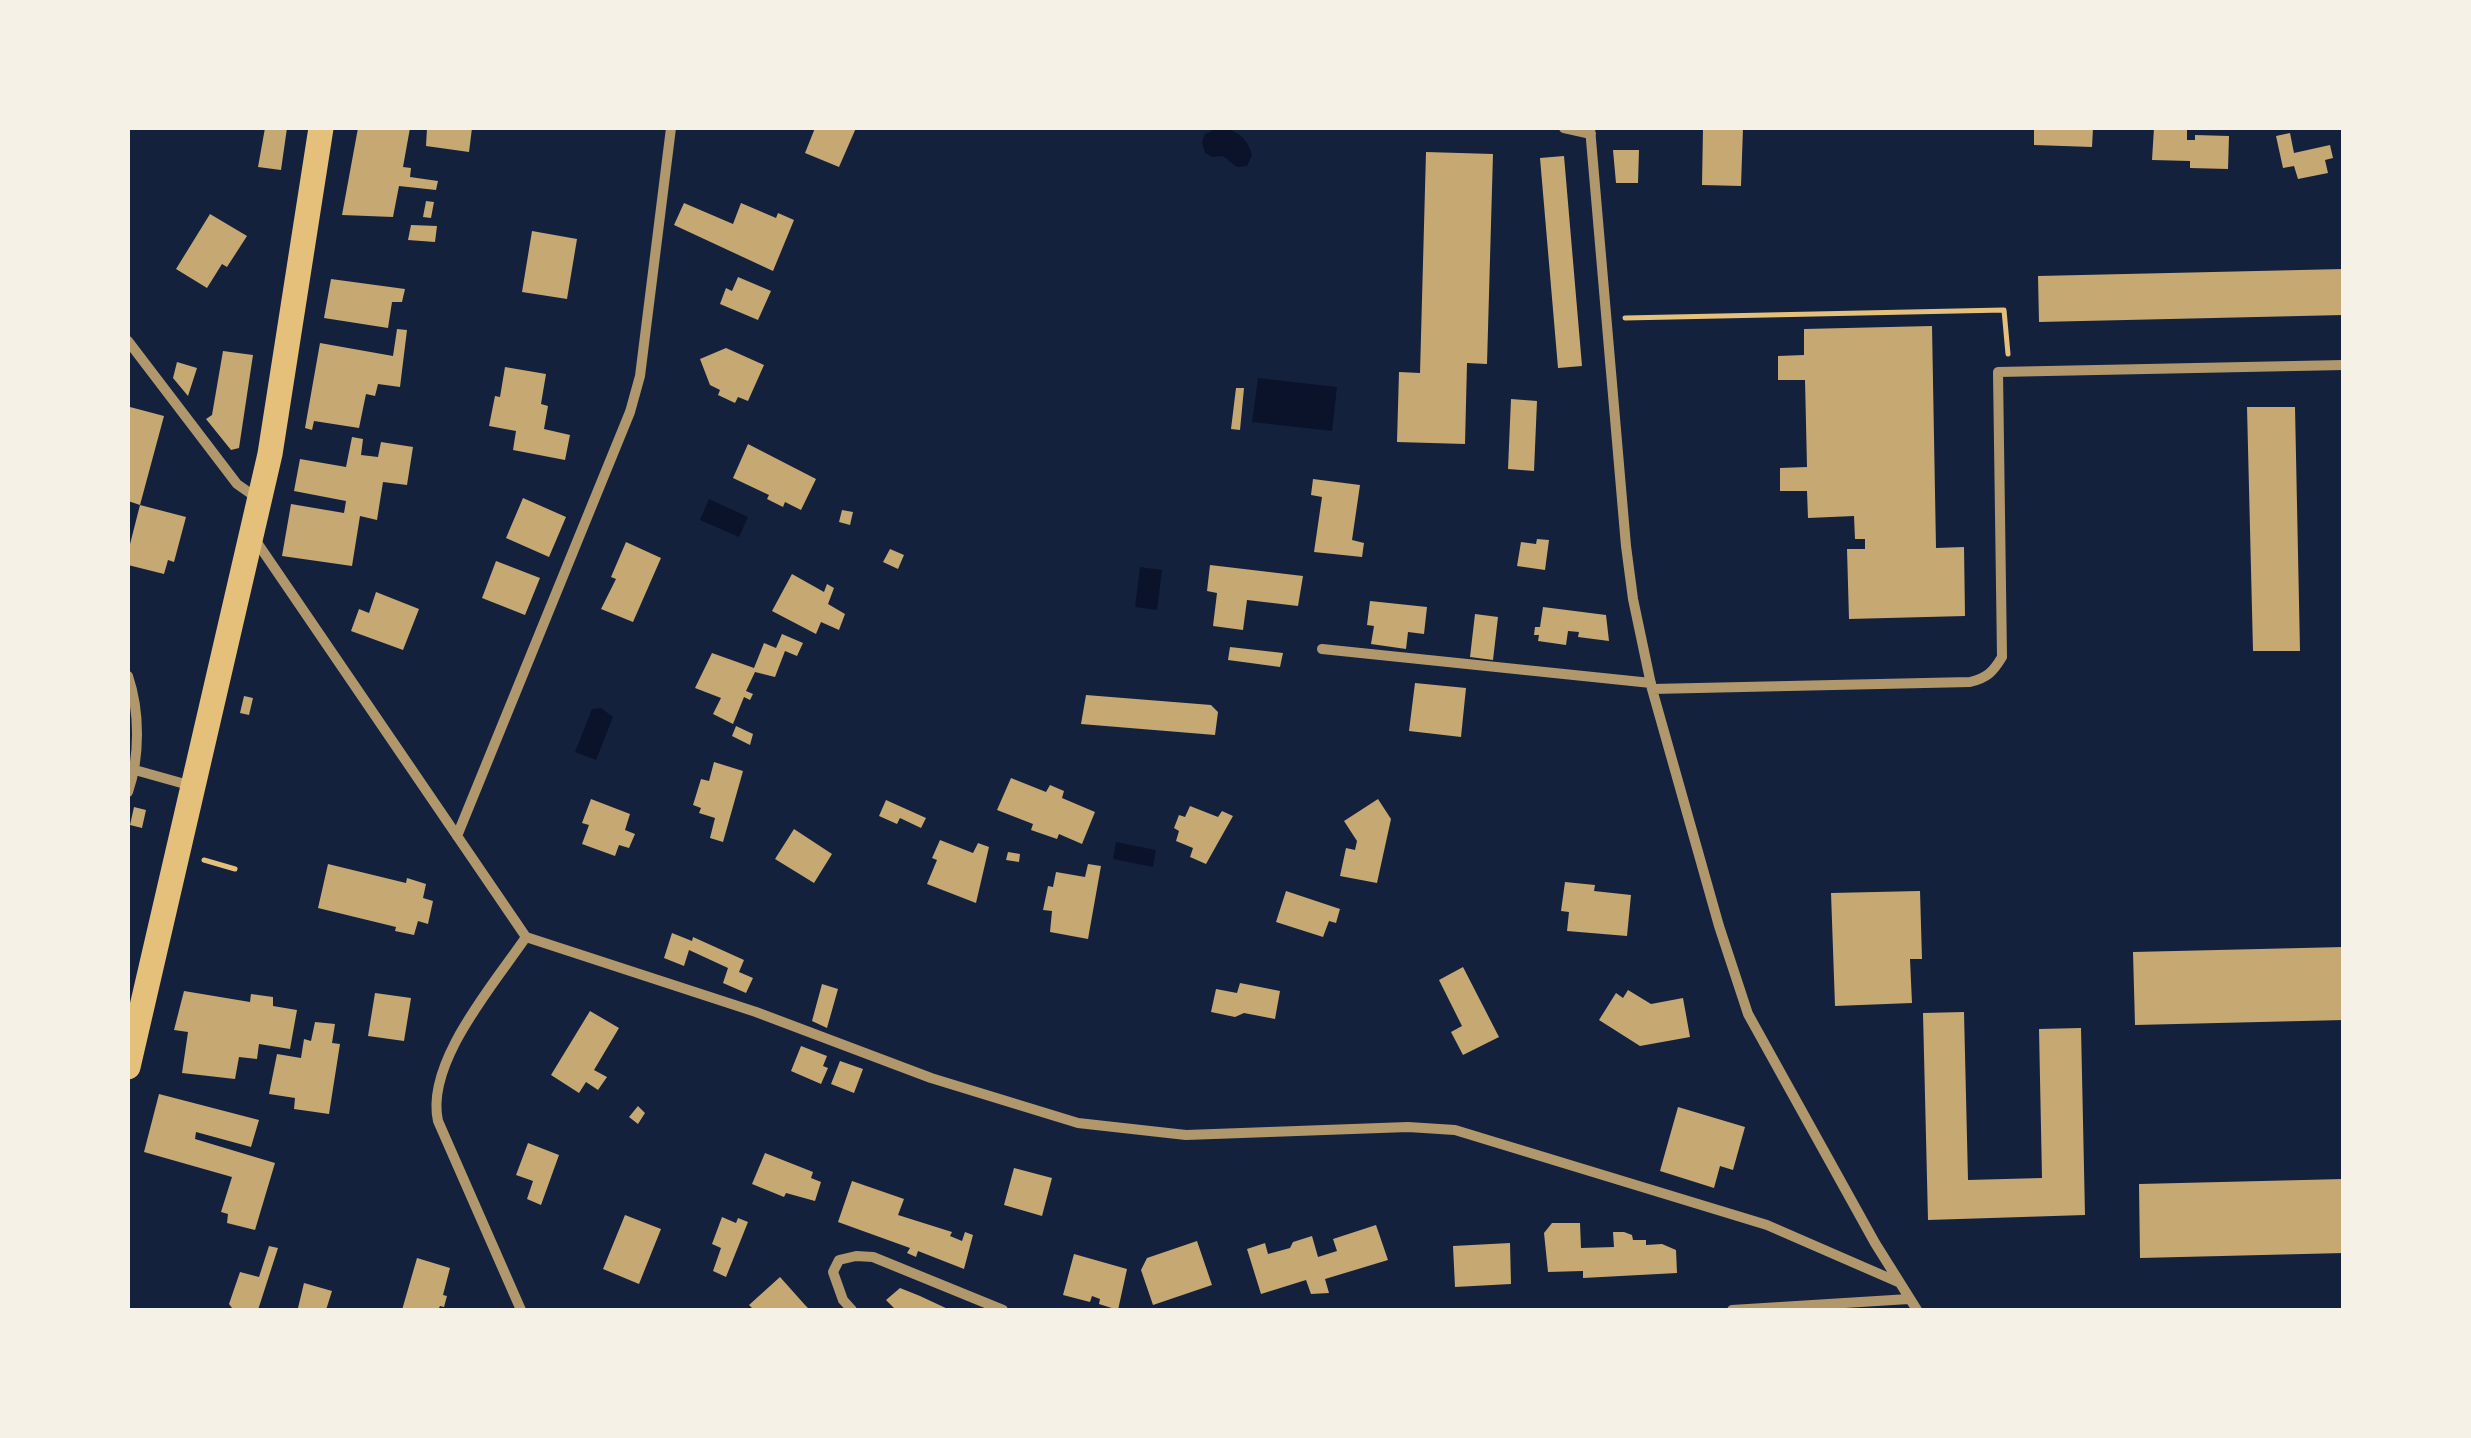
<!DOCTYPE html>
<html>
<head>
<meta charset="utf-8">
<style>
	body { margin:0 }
	#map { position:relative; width:2471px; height:1438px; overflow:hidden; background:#14213d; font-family:"Fira Sans Condensed",sans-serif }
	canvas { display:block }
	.frame { position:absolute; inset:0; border:130px solid #f6f1e7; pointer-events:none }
</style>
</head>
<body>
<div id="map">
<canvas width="2471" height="1438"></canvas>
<div class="frame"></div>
</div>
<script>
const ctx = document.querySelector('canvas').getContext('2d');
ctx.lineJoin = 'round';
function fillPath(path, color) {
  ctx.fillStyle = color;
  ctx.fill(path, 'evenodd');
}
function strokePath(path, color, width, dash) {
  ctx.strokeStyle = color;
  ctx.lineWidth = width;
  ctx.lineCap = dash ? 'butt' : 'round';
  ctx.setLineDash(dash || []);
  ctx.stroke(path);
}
fillPath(new Path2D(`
	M1217,128C1235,128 1248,138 1252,155L1247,166L1237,167L1223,156L1212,157L1205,153L1202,142L1205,134Z
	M1258,378L1337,387L1332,431L1252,422Z
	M709,499L748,517L739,537L700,520Z
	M1140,567L1162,570L1157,610L1135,607Z
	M601,708L613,717L596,760L575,752L592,709Z
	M1116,842L1156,850L1153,867L1113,859Z`), '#0b132b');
fillPath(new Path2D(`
	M265,128H287L281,170L258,167Z
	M358,128H410L403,167L411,168L410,177L438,181L436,190L399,186L393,217L342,215Z
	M427,128H472L469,152L426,146Z
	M815,128H856L839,167L805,153Z
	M1703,128H1743L1741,186L1702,185Z
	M2034,128H2093L2092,147L2034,145Z
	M2154,128H2187V140H2195V135L2229,136L2228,169L2190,168V161L2152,160Z
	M2290,133L2294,153L2330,145L2333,158L2325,160L2328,173L2298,179L2294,166L2283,168L2276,136Z
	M1613,150H1639L1638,183H1616Z
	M1426,152L1493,154L1487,364L1467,363L1465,444L1397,442L1399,372L1420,373Z
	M1564,156L1582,366L1558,368L1540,158Z
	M426,201L434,202L431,218L423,217Z
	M684,203L733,224L741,203L776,218L778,213L794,220L773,271L674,225Z
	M210,214L247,236L227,267L222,264L207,288L176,269Z
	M411,225L437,226L435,242L408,240Z
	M532,231L577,239L567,299L522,292Z
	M2344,269V315L2039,322L2038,276Z
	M738,277L771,291L758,320L720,304L726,288L732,291Z
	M331,279L405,289L402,302H392L388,328L324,318Z
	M1932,326L1936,548L1964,547L1965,616L1849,619L1847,549H1865V539H1855L1854,516L1808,518L1807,491H1780V468L1807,467L1805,380H1778V356L1804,355V329Z
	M397,329L407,330L400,387L378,384L375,396L366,394L359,428L314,421L312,430L305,428L320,343L393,356Z
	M726,348L764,365L748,401L738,397L735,403L718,395L720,390L710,385L700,359Z
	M223,351L253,355L239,448L231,450L206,419L212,415Z
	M177,362L197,368L188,396L173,378Z
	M505,367L546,374L541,404L548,406L544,429L570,435L565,460L513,450L516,431L489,426L495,396L500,397Z
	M1236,388H1244L1240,430L1231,429Z
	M1511,399L1537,401L1534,471L1508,469Z
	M130,407L164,416L140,505L128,501Z
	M2247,407H2295L2300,651H2253Z
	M352,437L363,439L361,455L378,457L381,442L413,447L407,485L383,482L377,520L360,516L352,566L282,556L291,504L344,513L346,501L294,491L300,459L346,467Z
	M748,444L816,479L801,510L785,502L783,507L767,499L769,495L733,478Z
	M1313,479L1360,485L1352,540L1364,543L1362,557L1314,552L1322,497L1311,495Z
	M523,498L566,517L549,557L506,538Z
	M140,505L186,517L174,562L168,560L164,574L128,565V552Z
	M842,510L853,512L850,525L839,522Z
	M1537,539L1549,540L1545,570L1517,566L1521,542L1536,544Z
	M626,542L661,558L633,622L601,609L616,579L611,577Z
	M890,549L904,555L898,569L883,562Z
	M496,561L540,578L525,615L482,598Z
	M1210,565L1303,576L1298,606L1247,600L1243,630L1213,626L1217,593L1207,591Z
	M792,574L824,592L827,584L834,588L828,604L845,614L839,630L821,622L816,634L772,611Z
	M376,592L419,609L403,650L351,631L359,609L369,613Z
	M1370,601L1427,607L1424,634L1408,632L1406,649L1371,644L1374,626L1367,625Z
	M1543,607L1606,615L1609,641L1578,637L1579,632L1568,631L1566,645L1538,641L1539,635H1534L1535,627H1540Z
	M1475,614L1498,617L1493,660L1470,657Z
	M782,634L803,643L797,656L785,651L775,677L755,672L746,691L753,694L750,700L744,697L733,724L713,714L721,698L695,688L712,653L754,668L764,643L776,648Z
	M1230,647L1283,653L1280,667L1228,660Z
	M1415,683L1466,688L1461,737L1409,731Z
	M1086,695L1211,705L1218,712L1215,735L1081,724Z
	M244,696L253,698L249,715L240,713Z
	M736,726L753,734L750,745L732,736Z
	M714,762L743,771L723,842L710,838L715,818L699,813L701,808L693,805L701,779L709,781Z
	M1011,778L1046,792L1050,785L1064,791L1062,798L1095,812L1082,844L1059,834L1057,839L1031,830L1033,824L997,810Z
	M591,799L630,814L625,830L635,834L629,848L619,845L615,856L582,844L589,825L582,823Z
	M1378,799L1391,819L1377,883L1340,876L1346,848L1355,850L1357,841L1344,821Z
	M886,800L926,818L921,828L900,818L897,824L879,816Z
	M1190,806L1218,817L1222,811L1233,816L1206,864L1190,857L1193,848L1176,841L1179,831L1174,828L1179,815L1185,817Z
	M134,807L146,810L142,828L130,825Z
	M794,829L832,854L814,883L775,859Z
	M940,840L973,853L978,843L989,847L976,903L927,884L937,860L932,858Z
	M1008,852L1020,854L1019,862L1006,860Z
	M328,864L406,883L407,878L426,884L423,898L433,901L428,924L418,921L414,935L395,931L396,927L318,908Z
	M1088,864L1101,866L1088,939L1050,932L1052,911L1043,910L1048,886L1053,887L1056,872L1085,877Z
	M1565,882L1595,885L1594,891L1631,895L1627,936L1567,931L1569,912L1561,911Z
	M1286,891L1340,909L1336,923L1329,921L1323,937L1276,922Z
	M1920,891L1922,959H1910L1912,1003L1835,1006L1831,893Z
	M672,933L692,941L693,937L744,960L739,972L753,978L746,993L723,983L728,968L689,950L684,966L664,958Z
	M2344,947V1020L2135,1025L2133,952Z
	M1463,967L1499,1037L1463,1055L1451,1032L1462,1026L1439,980Z
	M1240,983L1280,991L1275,1019L1244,1013L1235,1017L1211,1012L1216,989L1237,993Z
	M822,984L838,989L827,1028L812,1021Z
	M1628,990L1651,1004L1683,998L1690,1037L1640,1046L1599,1020L1616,993L1623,998Z
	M184,991L250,1002L251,994L273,997V1006L297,1010L290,1049L259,1044L257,1059L239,1057L235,1079L182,1073L188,1032L174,1030Z
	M375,993L411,998L404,1041L368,1036Z
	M590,1011L619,1028L594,1070L607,1077L598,1090L586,1082L579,1093L551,1075Z
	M1964,1012L1968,1180L2042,1178L2039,1029L2081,1028L2085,1215L1928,1220L1923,1013Z
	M315,1022L335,1024L332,1043L340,1044L329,1114L294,1109L295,1098L269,1094L277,1054L301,1058L304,1039L311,1041Z
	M801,1046L827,1056L823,1066L828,1068L821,1084L791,1071Z
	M840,1061L863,1069L854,1093L831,1084Z
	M159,1094L259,1120L251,1147L196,1132L195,1139L275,1163L255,1230L227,1223L228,1214L221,1212L232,1177L144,1152Z
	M638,1106L645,1113L638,1124L629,1117Z
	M1678,1107L1745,1127L1733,1170L1720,1166L1714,1188L1660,1171Z
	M528,1143L559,1155L541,1205L527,1199L533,1181L516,1175Z
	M765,1153L813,1172L811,1178L821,1182L815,1201L786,1193L784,1197L752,1184Z
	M1014,1168L1052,1178L1042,1216L1004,1205Z
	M2344,1179V1253L2140,1258L2139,1184Z
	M852,1181L904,1199L898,1215L952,1232L950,1236L962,1241L965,1232L973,1235L964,1269L918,1251L916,1257L907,1253L910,1248L838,1222Z
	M625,1215L661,1229L639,1284L603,1269Z
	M722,1217L736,1223L738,1218L748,1222L726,1277L713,1271L721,1248L712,1244Z
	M1552,1223H1580L1581,1248L1614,1247L1613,1232H1624L1632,1235L1633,1240H1646V1245L1662,1244L1676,1250L1677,1273L1583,1278V1271L1548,1272L1544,1233Z
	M1376,1225L1388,1260L1325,1279L1329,1293L1311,1294L1306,1280L1261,1294L1247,1249L1265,1243L1268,1254L1290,1248L1293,1242L1312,1236L1318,1257L1337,1251L1333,1239Z
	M1197,1241L1212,1285L1153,1305L1141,1270L1147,1258Z
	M1510,1243L1511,1284L1455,1287L1453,1246Z
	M269,1246L278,1248L258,1310L232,1308L229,1304L240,1272L259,1277Z
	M1074,1254L1127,1269L1118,1310L1099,1304L1100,1299L1092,1296L1090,1302L1063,1295Z
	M417,1258L450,1268L443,1295L447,1296L444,1307L440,1306L438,1310H402Z
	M780,1277L805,1305L810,1310H754L749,1305Z
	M304,1283L332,1291L326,1310L298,1308Z
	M900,1288L920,1296L950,1310H896L886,1300Z`), '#c6a872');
strokePath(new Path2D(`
	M1625,318L2004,310L2008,354
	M204,860L235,869`), '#e5c07b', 5);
strokePath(new Path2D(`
	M1564,128L1591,134
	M1590,128L1626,546L1633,599L1652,689L1719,926L1748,1014L1875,1243L1917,1310
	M128,341L237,484L257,498
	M256,541L526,937L756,1012L931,1078L1078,1123L1186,1135L1408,1127L1455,1130L1767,1225L1898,1282
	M1322,649L1651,683
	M128,676C140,711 140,757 128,792
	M1652,689L1970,682C1987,678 1993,672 2002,657L1998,372L2344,365
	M135,770L192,786
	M457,836L630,412L640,376L671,128
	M521,1310L438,1121C425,1063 494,984 526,937
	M852,1310L843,1300L833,1272L839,1260L856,1256L873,1257L1003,1310
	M1732,1310L1909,1299`), '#b1986c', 10);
strokePath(new Path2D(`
	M128,1067L270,454L321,128`), '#e5c07b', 25);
</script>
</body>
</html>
